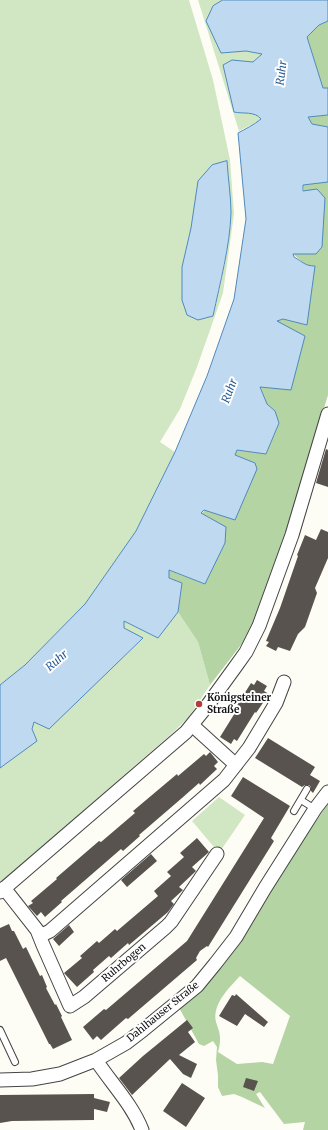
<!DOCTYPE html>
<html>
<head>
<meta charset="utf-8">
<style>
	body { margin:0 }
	canvas { display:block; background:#fefdf5 }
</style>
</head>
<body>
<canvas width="328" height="1130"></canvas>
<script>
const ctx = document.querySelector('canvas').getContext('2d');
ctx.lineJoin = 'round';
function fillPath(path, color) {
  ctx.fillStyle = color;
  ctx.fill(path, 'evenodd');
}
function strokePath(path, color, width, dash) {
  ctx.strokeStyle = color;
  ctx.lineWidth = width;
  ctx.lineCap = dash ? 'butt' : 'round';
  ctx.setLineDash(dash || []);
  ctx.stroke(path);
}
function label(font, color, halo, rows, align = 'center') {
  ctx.font = font + ' Merriweather,serif';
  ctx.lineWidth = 4;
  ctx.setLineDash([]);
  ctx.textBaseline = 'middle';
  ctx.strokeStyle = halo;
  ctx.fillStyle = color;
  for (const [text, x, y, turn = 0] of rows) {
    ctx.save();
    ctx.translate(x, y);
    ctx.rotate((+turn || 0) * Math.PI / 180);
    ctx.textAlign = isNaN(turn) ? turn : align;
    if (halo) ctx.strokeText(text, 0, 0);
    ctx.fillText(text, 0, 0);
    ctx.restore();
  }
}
fillPath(new Path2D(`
	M0,0H189L213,80L225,136L230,160L234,214L223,293L197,367L180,409L160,442L175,452L136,531L85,604L25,665L0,685ZM227,161C228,178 231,196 231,213C230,247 221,283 213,316L182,267L191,228Z
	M198,0H223L213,6L221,53L246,51L262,54L253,62L232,60L241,113C248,113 257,112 261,119L257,122L239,131Z
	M178,612L198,642L210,685L188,718L168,737L0,883V768L36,741L32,729L34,722L90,688L143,639L124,628V621L158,638Z
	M219,797L245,815L219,853L192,821Z`), '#d1e6c2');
fillPath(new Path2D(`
	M328,21V88L323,89L307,37L319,25Z
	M328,115V127L312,124L308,117Z
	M328,179V395L284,541L251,632L210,685L198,642L178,612L182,583L169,578L168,570L205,584L201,514L255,463L235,455L237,450L266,454L279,423L275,411L267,404L260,386L276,321L283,319L315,266H307L293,254H316L303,185L327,182Z
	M328,804V1130H303L305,1122L284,1124L260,1092L256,1094L265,1108L242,1097L234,1094L222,1096L218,1087V1075L216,1060L217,1047L213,1041L204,1046L199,1044L177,1004L242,936L301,843ZM240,976L290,1016L273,1064L262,1062L237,1064L218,1052C220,1045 221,1038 219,1031C218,1028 217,1025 216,1022C212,1004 229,988 240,976Z`), '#b5d4a3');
const water = new Path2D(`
	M223,0H328V21L319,25L307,37L323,88H328V115L308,117L312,124L328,127V182L303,185V191L317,189L325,198L322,247L316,254H293L294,257C303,262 305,266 315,266L307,325L283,319L277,321L305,336L291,390L260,387L267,404L275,411L279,423L266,454L237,450L235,455L255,463L257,469L235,520L204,510L201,513L226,527L225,543L205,584L169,570V578L182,583L178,612L158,638L124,621V628L143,638L49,729L34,722L32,729L37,741L0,768V685L25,665L85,604L136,531L175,452L207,376L234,299L246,219L238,133C245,129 254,125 261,119C255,111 243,114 234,112L223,65L232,60L253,62L262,54L246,51L221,53L206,21L213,6Z
	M227,161C228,178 231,196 231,213C230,246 220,283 213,316L198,320L187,315L182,300V267L191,228L198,181L212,165Z`);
fillPath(water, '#bfdaf0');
strokePath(water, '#4f89be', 1);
fillPath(new Path2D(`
	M326,449L328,450V487L316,483Z
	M321,529L328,532V558L315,588L317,593L305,627L298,634L290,651L278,647L276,651L266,646L269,642L266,641L280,608L298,556L297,555L305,535L316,540Z
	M257,680L267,686L264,691L269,694L256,713L255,712L237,741L234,739L231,744L220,737L238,708L236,707L251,683L254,685Z
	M268,738L315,767L310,775L320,781L313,793L311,791V787L309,785H305L302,787L255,758Z
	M210,752L218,762L214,766L217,769L200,785L199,783L182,798L139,835L140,836L123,851L121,849L61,901L62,902L45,917L41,912L37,916L28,906L33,903L31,901L57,879L56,878L99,841L101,842L135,813L133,811L177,774L178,776L204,754L206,756Z
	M243,777L290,806L271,838L274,841L208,947L207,946L200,951L196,958L197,960L128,1019L126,1018L101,1040L97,1036L93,1040L83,1027L104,1009L106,1010L187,941L264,818L231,796Z
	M197,838L209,852L192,867L196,871L179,887L183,890L171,901L174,904L168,912L129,945L128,943L111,958L109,956L93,970L94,972L77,987L64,973L82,958L80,956L97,941L99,943L115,929L117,931L158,896L154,891L171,876L167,872L184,857L180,853Z
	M151,854L157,861L127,887L121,880Z
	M9,924L12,931H14L23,949L26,947L40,976L42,975L47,987L46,988L55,1005L56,1004L62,1016L61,1017L72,1040L53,1049L50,1044H49L6,958L0,961V928Z
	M69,925L74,932L59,946L53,939Z
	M236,994L268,1022L264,1027L245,1014L237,1026L219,1016L232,995L235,996Z
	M187,1020L193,1028L188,1032L195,1042L179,1055L197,1064L191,1078L183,1074L170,1059L132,1095L119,1078L143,1056Z
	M246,1078L258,1081L254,1091L243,1087Z
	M182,1083L205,1098L186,1127L163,1111Z
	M94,1094V1098L110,1102L107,1112L94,1109V1120L12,1121L0,1123V1095Z`), '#58534e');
const lane = new Path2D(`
	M301,800L315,809
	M294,811L307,789
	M0,1030L15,1062`);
const street = new Path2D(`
	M192,725L236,765
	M4,888L37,930L43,945L70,1006L84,997L166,927L171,922L217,854
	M0,892L186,732L207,706L236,666L246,652L259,626L292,535L328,414
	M40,936L50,931L224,780L249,748L276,703L284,682
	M96,1060C111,1083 132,1104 142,1130
	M0,1080L32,1079L60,1074L96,1060L126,1043L143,1030L197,986L215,964L236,937L265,888L315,809L328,792`);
strokePath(lane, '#444', 8);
strokePath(street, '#444', 15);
strokePath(lane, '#fff', 6);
strokePath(street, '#fff', 13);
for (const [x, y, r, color] of [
	[199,704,4,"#b13c38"]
]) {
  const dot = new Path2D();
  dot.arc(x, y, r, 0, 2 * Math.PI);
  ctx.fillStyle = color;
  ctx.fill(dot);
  strokePath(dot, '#fff', 1.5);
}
label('bold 10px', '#111', '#fff', [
	["Königsteiner",207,698],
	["Straße",207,710]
], 'left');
label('10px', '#111', '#fff', [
	["Ruhrbogen",124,963,-40],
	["Dahlhauser Straße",163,1012,-39]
]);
label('italic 11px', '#275c95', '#fff', [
	["Ruhr",282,73,-83],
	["Ruhr",230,391,-69],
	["Ruhr",57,661,-41]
]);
</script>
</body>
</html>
